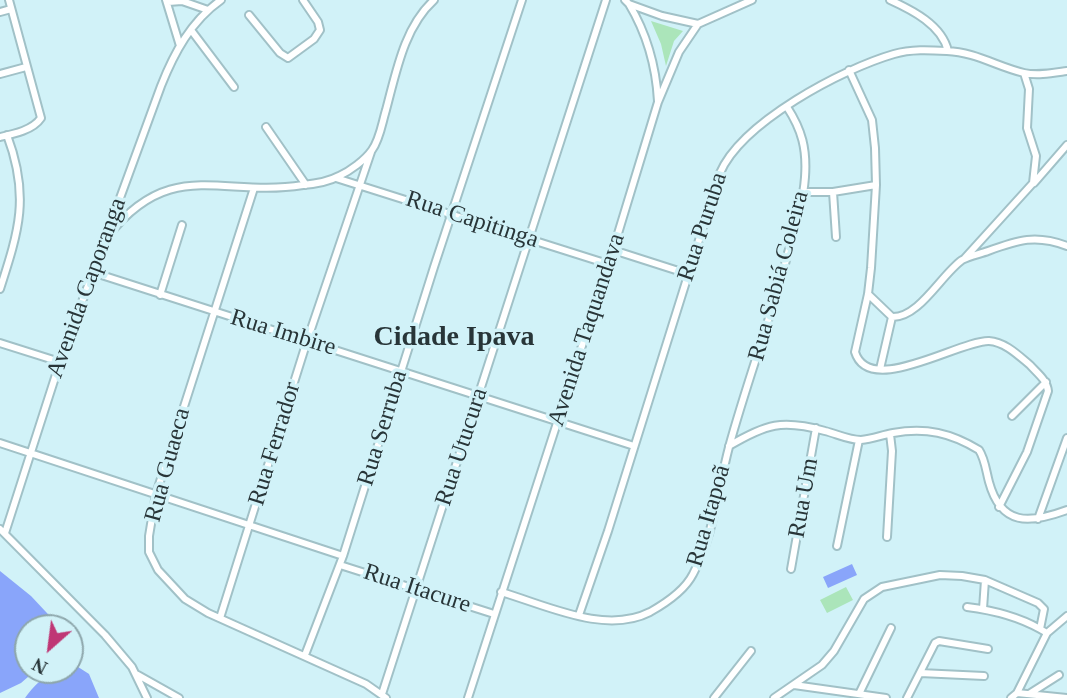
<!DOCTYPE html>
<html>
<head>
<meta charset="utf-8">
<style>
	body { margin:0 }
	#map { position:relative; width:1067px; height:698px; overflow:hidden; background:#d1f2f8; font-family:Georgia,serif }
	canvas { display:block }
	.north { position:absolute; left:14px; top:614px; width:70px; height:70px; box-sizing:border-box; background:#d1f2f8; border:2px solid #8da6ab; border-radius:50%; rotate:208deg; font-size:19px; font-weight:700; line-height:28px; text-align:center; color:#283538 }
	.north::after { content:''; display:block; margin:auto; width:24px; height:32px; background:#bf3775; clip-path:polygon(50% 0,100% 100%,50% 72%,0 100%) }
</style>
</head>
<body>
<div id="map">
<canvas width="1067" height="698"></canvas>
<div class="north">N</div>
</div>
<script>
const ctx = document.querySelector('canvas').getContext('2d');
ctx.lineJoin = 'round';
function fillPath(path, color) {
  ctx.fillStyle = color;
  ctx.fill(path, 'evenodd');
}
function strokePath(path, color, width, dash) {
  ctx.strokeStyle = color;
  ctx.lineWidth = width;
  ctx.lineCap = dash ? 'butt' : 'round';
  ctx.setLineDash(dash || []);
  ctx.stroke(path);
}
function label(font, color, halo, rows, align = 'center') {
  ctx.font = font + ' Georgia,serif';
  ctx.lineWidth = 7;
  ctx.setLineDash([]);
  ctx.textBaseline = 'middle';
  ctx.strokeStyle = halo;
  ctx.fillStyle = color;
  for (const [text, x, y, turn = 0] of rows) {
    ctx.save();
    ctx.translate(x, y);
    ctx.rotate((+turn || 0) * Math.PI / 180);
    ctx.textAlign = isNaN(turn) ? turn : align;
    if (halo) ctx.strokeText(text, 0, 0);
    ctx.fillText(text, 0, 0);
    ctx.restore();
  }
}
fillPath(new Path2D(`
	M651,21L683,31L674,41L666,66L661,44Z
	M846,587L853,600L827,613L820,600Z`), '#abe5ba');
fillPath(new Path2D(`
	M852,564L857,575L828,588L823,577Z
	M0,571L31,596L61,628H28V670H36L21,683L0,693Z
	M75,665L89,674L99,698H25C36,683 49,670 70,670V667Z`), '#89a5fa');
const street = new Path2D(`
	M166,0L180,46
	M625,0L629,4L662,16L698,24
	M890,0C912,10 942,25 948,51
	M168,2L182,1L208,10
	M629,4C647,34 656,66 658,101
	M0,12L11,9
	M249,15L280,53L288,58L314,39L320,30L318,22L303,0
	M191,30L234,87
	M849,70L872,120L875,148L876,185L871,268L868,294L855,352C869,398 960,340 989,341C1005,342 1018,355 1030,365C1037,373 1047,380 1048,391L1027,452L999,507
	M0,74L26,67
	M266,127L306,185
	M0,137C14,134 33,130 41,118L9,0
	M336,178L608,264
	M1034,183L1067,145
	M254,188L156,494L149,536V552L158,570L185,599L208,613L366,684L386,698
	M803,192H833L876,185
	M833,192L836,237
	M108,236C171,156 222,198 303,185C314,184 328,182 339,176C350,171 365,160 372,150C380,139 382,123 386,110C396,73 404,27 434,0
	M613,250L688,274
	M964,259L1033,183L1036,156L1027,128L1029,89L1024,73
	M92,272L634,446
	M0,289C19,230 30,196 7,135
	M868,294L892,317C919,318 941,275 962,260C969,256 980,254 988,251C1018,240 1036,234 1067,246
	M160,295L182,225
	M0,343L60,362
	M880,369L892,317
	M1012,416L1046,382
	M0,443L343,556
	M729,446C766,424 782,419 825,431C837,434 849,440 861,440C872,439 882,435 893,433C926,427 951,433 979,450C985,459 986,471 989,482C1001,526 1029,524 1067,510
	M1038,519L1067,438
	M0,529L105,635L132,667L147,698
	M5,533L60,362L161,86C174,53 191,21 221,0
	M887,537L892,451L890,434
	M837,546L859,440
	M340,565L494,614
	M791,569L816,428
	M501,592C546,605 605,635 650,612C666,603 685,590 693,574C714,535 718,488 729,447C746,385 768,326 785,264C792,236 803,206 805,177C807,149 802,130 787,107
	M967,607C991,610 1019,617 1040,629
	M983,609L985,580
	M579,615L608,531L720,173C742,122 842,69 894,54C911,49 929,50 947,51C975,52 998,67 1024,73C1038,76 1053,73 1067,71
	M220,618L307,341L371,152
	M305,655L343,556L434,267L522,0
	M920,673L984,676
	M138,675L179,698
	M794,685L886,698
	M1017,693L1067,698
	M382,694L606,0
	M859,694L891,628
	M1029,694L1059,675
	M468,698L613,250L658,102L679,52L698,24L752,0
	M714,698L751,651
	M774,698L822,665L834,651L864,599L882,587L940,575L962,576L985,580L1038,603L1044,609L1040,629L1047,633
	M907,698L935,643L939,641L988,649
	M1011,698L1017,693L1047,633L1067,616`);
strokePath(street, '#a1c1c7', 10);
strokePath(street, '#fff', 6);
label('24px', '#283538', '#d1f2f8', [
	["Rua Capitinga",472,220,18],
	["Rua Puruba",703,227,-72],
	["Rua Sabiá Coleira",779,276,-75],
	["Avenida Caporanga",87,288,-70],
	["Avenida Taquandava",587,330,-72],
	["Rua Imbire",283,333,17],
	["Rua Serruba",383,428,-73],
	["Rua Ferrador",275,444,-73],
	["Rua Utucura",462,447,-72],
	["Rua Guaeca",168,465,-75],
	["Rua Um",804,498,-80],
	["Rua Itapoã",709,516,-74],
	["Rua Itacure",417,589,18]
]);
label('bold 28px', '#283538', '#d1f2f8', [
	["Cidade Ipava",454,338]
]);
</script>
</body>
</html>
